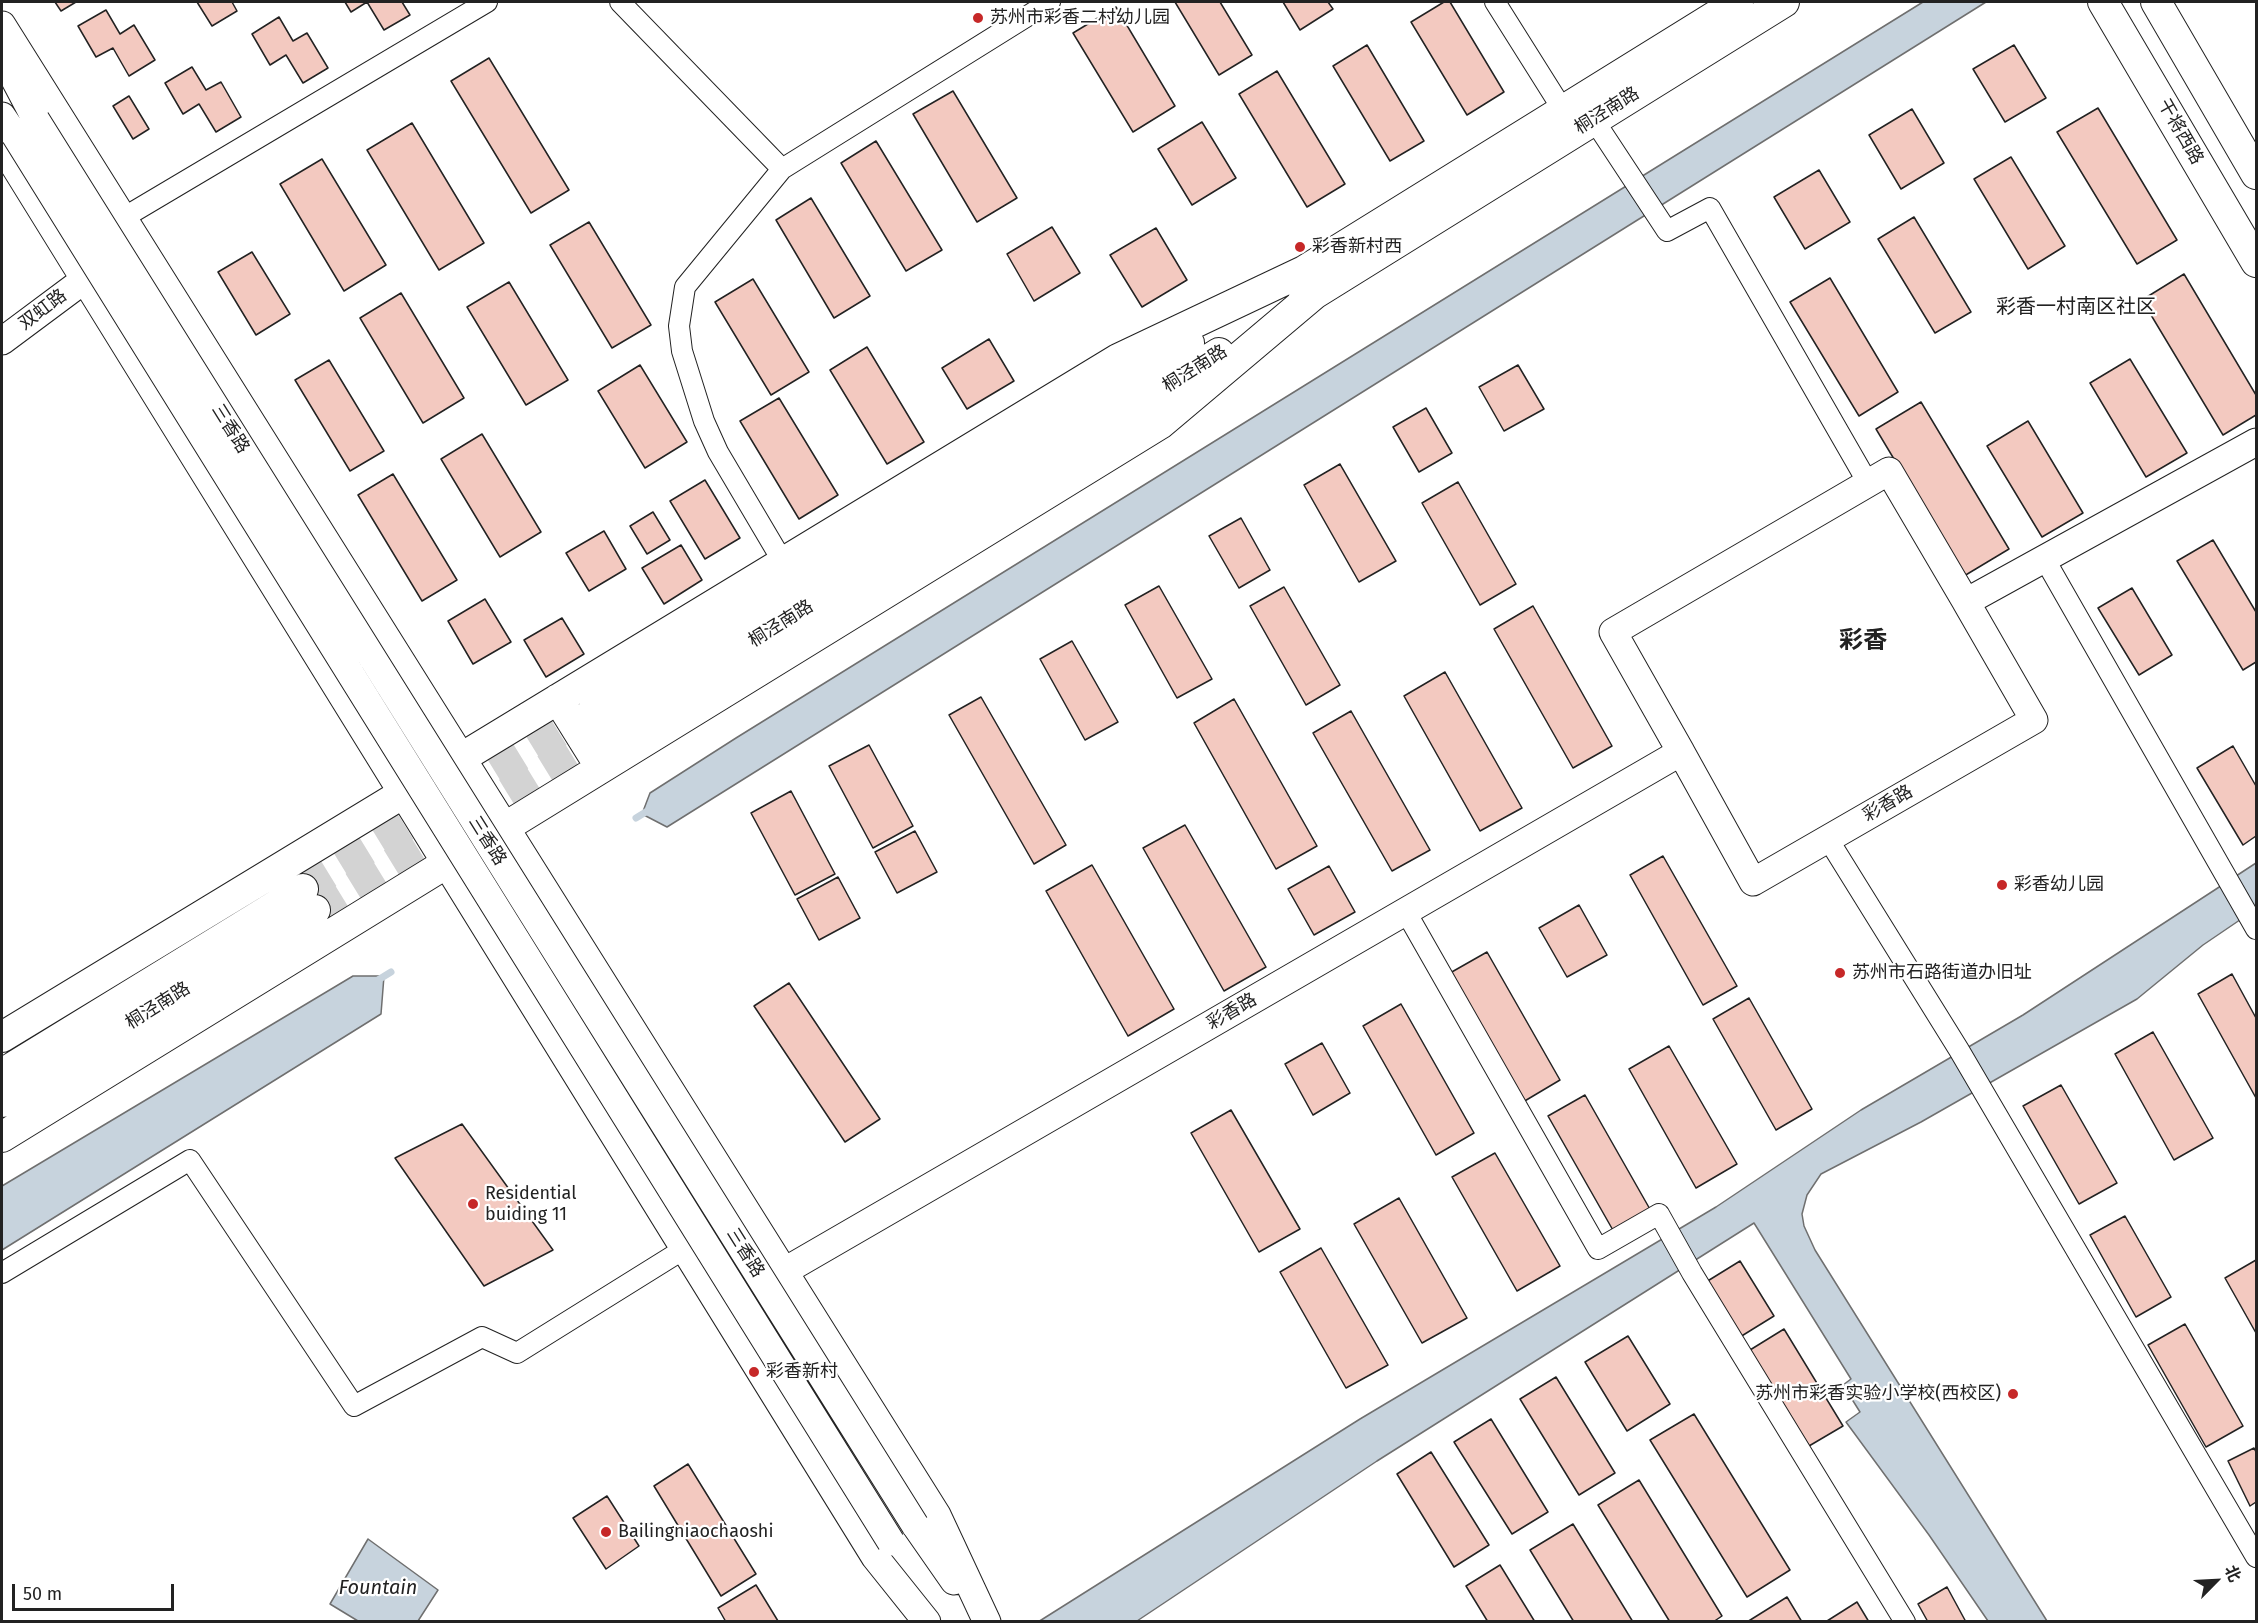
<!DOCTYPE html>
<html>
<head>
<meta charset="utf-8">
<style>
	body { margin:0 }
	#map { position:relative; width:2258px; height:1623px; overflow:hidden; background:#fff; font-family:"Fira Sans","Noto Sans SC",sans-serif }
	canvas { display:block }
	.frame { position:absolute; inset:0; border:3px solid #222; pointer-events:none }
	.north { position:absolute; left:2186px; top:1551px; width:60px; height:60px; -webkit-text-stroke:4px #fff; paint-order:stroke; rotate:66deg; font-size:16px; font-weight:700; line-height:24px; text-align:center; color:#222 }
	.north::after { content:''; display:block; margin:auto; width:21px; height:27px; background:#222; clip-path:polygon(50% 0,100% 100%,50% 72%,0 100%) }
	.scale { position:absolute; left:12px; top:1584px; width:162px; height:27px; box-sizing:border-box; border:3px solid #222; border-top:0; padding-left:8px; font-size:18px; line-height:21px; white-space:nowrap; color:#222; -webkit-text-stroke:4px #fff; paint-order:stroke }
</style>
</head>
<body>
<div id="map">
<canvas width="2258" height="1623"></canvas>
<div class="frame"></div>
<div class="north">北</div>
<div class="scale">50 m</div>
</div>
<script>
const ctx = document.querySelector('canvas').getContext('2d');
ctx.lineJoin = 'round';
function fillPath(path, color) {
  ctx.fillStyle = color;
  ctx.fill(path, 'evenodd');
}
function strokePath(path, color, width, dash) {
  ctx.strokeStyle = color;
  ctx.lineWidth = width;
  ctx.lineCap = dash ? 'butt' : 'round';
  ctx.setLineDash(dash || []);
  ctx.stroke(path);
}
function label(font, color, halo, rows, align = 'center') {
  ctx.font = font + ' "Fira Sans","Noto Sans SC",sans-serif';
  ctx.lineWidth = 4.5;
  ctx.setLineDash([]);
  ctx.textBaseline = 'middle';
  ctx.strokeStyle = halo;
  ctx.fillStyle = color;
  for (const [text, x, y, turn = 0] of rows) {
    ctx.save();
    ctx.translate(x, y);
    ctx.rotate((+turn || 0) * Math.PI / 180);
    ctx.textAlign = isNaN(turn) ? turn : align;
    if (halo) ctx.strokeText(text, 0, 0);
    ctx.fillText(text, 0, 0);
    ctx.restore();
  }
}
const water = new Path2D(`
	M1923,2H1986L667,827L642,814L650,793L736,738Z
	M2256,863V909L2203,945L2137,999L1921,1122L1821,1174L1807,1195L1802,1214L1804,1226L1815,1250L2047,1621H1988L1929,1535L1846,1422L1860,1412L1843,1385L1851,1379L1754,1223L1377,1461L1137,1621L1038,1622L1360,1419L1716,1207L1861,1110L2023,1015Z
	M353,976H384L381,1014L2,1250V1186Z
	M368,1539L438,1590L418,1621H358L330,1604Z`);
fillPath(water, '#c7d3dd');
strokePath(water, '#6f6f6f', 1.5);
strokePath(new Path2D(`
	M636,818L649,810
	M378,980L391,972`), '#c7d3dd', 7);
const building = new Path2D(`
	M55,2H76L61,11Z
	M197,2H232L237,11L212,26Z
	M345,2H402L410,15L384,30L367,2L351,12Z
	M1175,2H1220L1252,55L1219,75Z
	M1283,2H1328L1333,9L1300,30Z
	M1444,2H1450L1504,92L1467,115L1411,22Z
	M1116,7L1175,106L1133,132L1073,33Z
	M106,10L120,34L134,25L155,60L129,76L113,48L96,57L78,26Z
	M279,17L293,41L307,33L328,68L303,83L286,55L270,65L252,34Z
	M1367,45L1424,141L1390,161L1333,66Z
	M2014,45L2046,98L2005,122L1973,69Z
	M489,58L569,190L531,213L451,81Z
	M192,67L206,90L221,82L241,117L216,132L199,104L183,114L165,83Z
	M1277,71L1345,184L1307,207L1239,94Z
	M953,91L1017,198L977,222L913,114Z
	M129,96L149,129L133,139L113,106Z
	M2098,108L2177,240L2137,264L2057,132Z
	M1912,109L1944,163L1901,189L1869,135Z
	M1202,122L1236,178L1192,205L1158,149Z
	M412,123L484,243L439,270L367,150Z
	M876,141L942,250L906,271L841,163Z
	M2011,157L2065,246L2028,269L1974,179Z
	M322,159L386,265L344,291L280,184Z
	M1819,170L1850,222L1805,249L1774,197Z
	M811,198L870,296L834,318L776,220Z
	M1914,217L1971,312L1935,333L1878,239Z
	M589,222L651,325L612,348L550,245Z
	M1052,227L1080,273L1034,301L1007,254Z
	M1156,228L1187,280L1142,307L1110,255Z
	M252,252L290,314L256,335L218,272Z
	M2184,274L2256,395V415L2223,435L2142,300Z
	M1830,278L1898,392L1859,416L1790,302Z
	M753,279L809,372L771,395L715,302Z
	M509,282L568,380L526,405L467,307Z
	M401,293L464,398L423,423L360,318Z
	M989,339L1014,381L967,409L942,368Z
	M867,347L924,442L887,464L830,370Z
	M2130,359L2187,453L2146,477L2090,383Z
	M329,360L384,451L350,471L295,380Z
	M640,365L687,442L645,468L598,391Z
	M1518,365L1544,409L1504,431L1479,387Z
	M779,398L838,495L799,519L740,421Z
	M1921,402L2009,549L1964,576L1876,429Z
	M1426,408L1452,453L1419,472L1393,427Z
	M2028,421L2083,513L2042,537L1987,446Z
	M482,434L541,532L500,557L441,459Z
	M1340,464L1396,561L1359,582L1304,485Z
	M393,474L457,580L422,601L358,495Z
	M705,480L740,538L705,559L670,501Z
	M1458,482L1516,584L1480,605L1422,503Z
	M653,512L670,540L647,554L630,526Z
	M1241,518L1270,570L1239,588L1209,536Z
	M604,531L626,569L589,591L566,553Z
	M2213,540L2256,612V662L2243,670L2177,561Z
	M681,545L702,580L664,604L642,568Z
	M1159,586L1212,679L1177,698L1125,605Z
	M1284,587L1340,685L1306,705L1250,606Z
	M2132,588L2172,655L2139,675L2098,608Z
	M485,599L511,642L473,664L448,621Z
	M1533,606L1612,746L1573,768L1494,629Z
	M562,618L584,654L546,677L524,640Z
	M1072,641L1118,722L1085,740L1040,659Z
	M1445,672L1522,808L1480,831L1404,696Z
	M981,697L1066,845L1034,864L949,715Z
	M1234,699L1317,846L1276,869L1194,723Z
	M1351,711L1430,850L1392,871L1313,733Z
	M869,745L913,826L873,848L829,766Z
	M2233,746L2256,786V836L2243,845L2197,768Z
	M791,791L835,874L795,895L751,813Z
	M1185,825L1266,967L1224,991L1143,848Z
	M915,831L937,872L897,893L875,852Z
	M1663,856L1737,986L1703,1005L1630,875Z
	M1092,865L1174,1009L1128,1036L1046,891Z
	M1329,866L1355,912L1314,935L1288,889Z
	M838,877L860,918L819,940L797,899Z
	M1579,905L1607,955L1567,977L1539,928Z
	M1487,952L1560,1080L1523,1102L1450,973Z
	M2232,974L2256,1018V1098L2198,994Z
	M789,983L880,1119L845,1142L754,1006Z
	M1749,998L1812,1109L1776,1130L1713,1019Z
	M1401,1004L1474,1133L1436,1155L1363,1026Z
	M2153,1032L2213,1138L2174,1160L2115,1054Z
	M1322,1043L1350,1093L1313,1115L1285,1064Z
	M1669,1046L1737,1164L1696,1188L1629,1069Z
	M2061,1085L2117,1183L2079,1204L2023,1106Z
	M1585,1095L1651,1211L1614,1232L1548,1116Z
	M1231,1110L1300,1229L1259,1252L1191,1133Z
	M462,1124L553,1250L484,1286L395,1158Z
	M1495,1153L1560,1266L1517,1291L1452,1177Z
	M1399,1198L1467,1318L1422,1343L1354,1224Z
	M2125,1216L2171,1297L2136,1317L2090,1235Z
	M1321,1248L1388,1365L1346,1388L1280,1272Z
	M2256,1260V1333L2225,1278Z
	M1740,1261L1774,1316L1740,1337L1706,1282Z
	M2185,1324L2243,1426L2206,1447L2148,1345Z
	M1784,1329L1843,1426L1809,1446L1750,1350Z
	M1628,1336L1670,1404L1627,1431L1585,1362Z
	M1556,1377L1615,1473L1579,1495L1520,1399Z
	M1694,1414L1790,1570L1747,1597L1650,1440Z
	M1491,1419L1548,1512L1512,1534L1454,1442Z
	M2254,1448L2256,1452V1502L2250,1506L2228,1461Z
	M1431,1452L1489,1545L1454,1567L1397,1474Z
	M688,1464L756,1574L721,1596L654,1486Z
	M1639,1480L1722,1616L1713,1622H1670L1598,1505Z
	M607,1496L639,1546L606,1569L573,1518Z
	M1573,1524L1633,1622H1574L1530,1550Z
	M1500,1565L1535,1622H1488L1466,1586Z
	M756,1585L778,1621L726,1622L718,1608Z
	M1947,1587L1966,1622H1928L1918,1604Z
	M1787,1597L1802,1622H1747Z
	M1857,1602L1869,1622H1827V1621Z`);
fillPath(building, '#f3c9c0');
strokePath(building, '#222', 1.5);
strokePath(new Path2D(`
	M303,889L592,712
	M315,910L604,733`), '#d3d3d3', 30, [30, 15]);
const street = new Path2D(`
	M620,2L782,169
	M1495,2L1568,118
	M1588,111L1667,231L1710,208L1868,483
	M123,218L487,2
	M2044,558L2256,929
	M783,562L718,452L704,421L682,351L679,326L685,287L782,169L1050,2
	M1828,839L1959,1050L2256,1557
	M1406,912L1598,1249L1659,1214L1692,1273L1905,1622
	M2,1273L190,1160L354,1406L482,1337L517,1353L684,1249`);
const secondary = new Path2D(`
	M2,25L937,1515L987,1622
	M6,63L36,120
	M2,116L15,135
	M2,146L875,1557L927,1622
	M2,341L84,280
	M1681,752L1613,632L1889,471L1966,602
	M783,1272L1681,752L1753,882L2034,720L1966,602L2256,442
	M915,1525L954,1581`);
const primary = new Path2D(`
	M2103,2L2256,262
	M2156,2L2256,174
	M1291,279L1738,2
	M1303,301L1784,2
	M558,699L601,768
	M592,712L1189,343
	M604,733L1219,353
	M2,1037L1118,359L1306,270
	M2,1074L303,889
	M2,1102L315,910
	M2,1137L1160,424L1319,290`);
strokePath(street, '#222', 22);
strokePath(secondary, '#222', 29);
strokePath(primary, '#222', 32);
strokePath(street, '#fff', 20);
strokePath(secondary, '#fff', 27);
strokePath(primary, '#fff', 30);
const secondaryBridge = new Path2D(`
	M36,120L915,1525
	M15,135L891,1542`);
strokePath(secondaryBridge, '#222', 29, []);
strokePath(secondaryBridge, '#fff', 27);
for (const [x, y, r, color] of [
	[978,18,6,"#c62828"],
	[1300,247,6,"#c62828"],
	[2002,885,6,"#c62828"],
	[1840,973,6,"#c62828"],
	[473,1204,6,"#c62828"],
	[754,1372,6,"#c62828"],
	[2013,1394,6,"#c62828"],
	[606,1532,6,"#c62828"]
]) {
  const dot = new Path2D();
  dot.arc(x, y, r, 0, 2 * Math.PI);
  ctx.fillStyle = color;
  ctx.fill(dot);
  strokePath(dot, '#fff', 2);
}
label('18px', '#222', '#fff', [
	["苏州市彩香二村幼儿园",990,18],
	["彩香新村西",1312,247],
	["彩香幼儿园",2014,885],
	["苏州市石路街道办旧址",1852,973],
	["Residential",485,1194],
	["buiding 11",485,1215],
	["彩香新村",766,1372],
	["苏州市彩香实验小学校(西校区)",2001,1394,"right"],
	["Bailingniaochaoshi",618,1532]
], 'left');
label('18px', '#222', '#fff', [
	["桐泾南路",1607,111,-32],
	["干将西路",2180,132,60],
	["双虹路",43,310,-37],
	["桐泾南路",1195,369,-32],
	["三香路",230,429,58],
	["桐泾南路",781,624,-32],
	["彩香路",1888,804,-30],
	["三香路",487,841,58],
	["桐泾南路",158,1006,-32],
	["彩香路",1232,1012,-30],
	["三香路",745,1253,58]
]);
label('20px', '#222', '#fff', [
	["彩香一村南区社区",2076,307]
]);
label('italic 20px', '#222', '#fff', [
	["Fountain",378,1588]
]);
label('bold 24px', '#222', '#fff', [
	["彩香",1863,641]
]);
</script>
</body>
</html>
